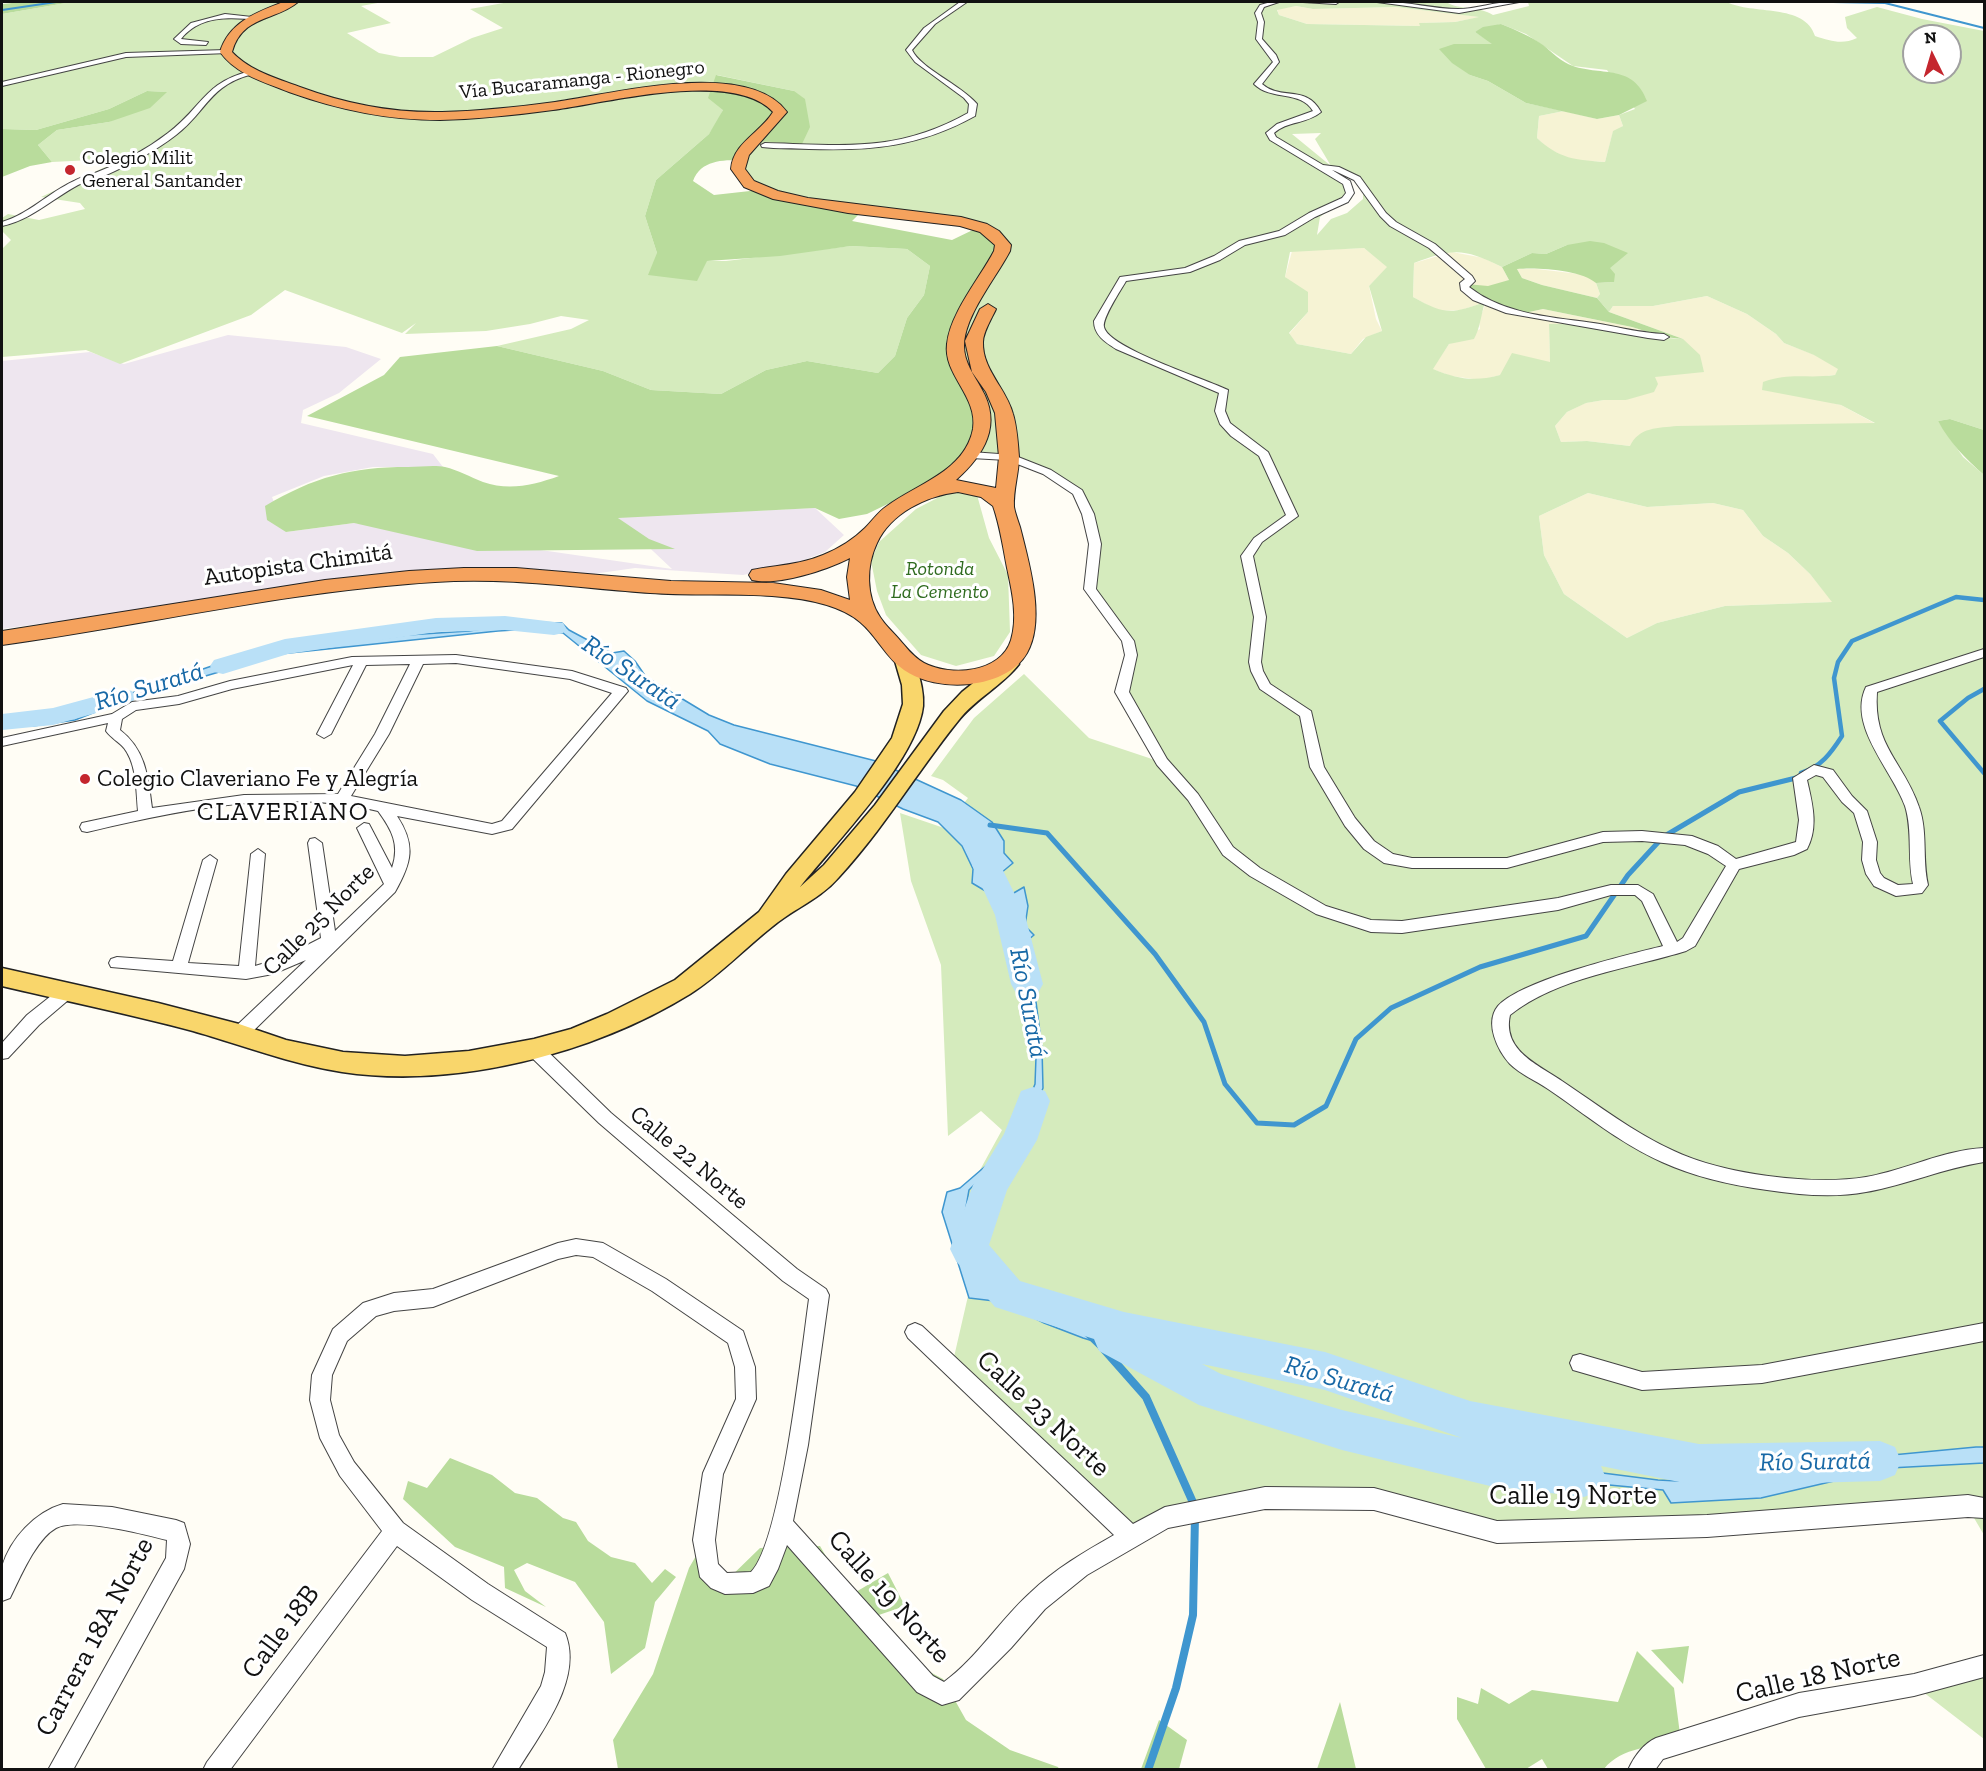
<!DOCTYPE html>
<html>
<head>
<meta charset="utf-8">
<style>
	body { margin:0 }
	#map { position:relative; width:1986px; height:1771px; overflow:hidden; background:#fffdf5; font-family:"Zilla Slab",serif }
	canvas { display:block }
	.frame { position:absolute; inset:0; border:3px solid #111; pointer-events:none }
	.north { position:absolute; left:1902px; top:24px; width:60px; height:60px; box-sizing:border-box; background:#fff; border:2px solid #a0a0a0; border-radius:50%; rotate:355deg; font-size:16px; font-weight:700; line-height:24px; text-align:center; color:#111 }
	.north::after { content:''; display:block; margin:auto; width:21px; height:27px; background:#c4262e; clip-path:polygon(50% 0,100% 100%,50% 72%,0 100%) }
</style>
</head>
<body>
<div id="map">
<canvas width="1986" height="1771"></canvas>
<div class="frame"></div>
<div class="north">N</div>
</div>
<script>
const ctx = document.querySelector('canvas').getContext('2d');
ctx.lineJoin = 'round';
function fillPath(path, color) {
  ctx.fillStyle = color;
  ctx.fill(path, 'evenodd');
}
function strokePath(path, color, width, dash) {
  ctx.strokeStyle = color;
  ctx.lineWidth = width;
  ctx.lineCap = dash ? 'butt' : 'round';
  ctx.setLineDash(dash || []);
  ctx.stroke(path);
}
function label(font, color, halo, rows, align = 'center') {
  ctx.font = font + ' "Zilla Slab",serif';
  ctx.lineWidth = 6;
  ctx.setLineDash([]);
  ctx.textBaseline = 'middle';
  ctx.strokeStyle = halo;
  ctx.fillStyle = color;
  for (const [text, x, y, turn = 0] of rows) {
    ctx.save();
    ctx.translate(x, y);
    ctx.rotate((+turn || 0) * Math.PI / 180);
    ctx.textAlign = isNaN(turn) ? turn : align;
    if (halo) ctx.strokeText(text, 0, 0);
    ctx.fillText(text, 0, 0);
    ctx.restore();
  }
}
fillPath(new Path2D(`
	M228,335L346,347L381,359L339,393L303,410L301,423L433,454L443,467H373L324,476L272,497L286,532L354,523L672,569L617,517L815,508L844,535L825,552L794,564L743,575L635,568L593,574L522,568L466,569L188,603L2,629V361L90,352L124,364Z`), '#eee6ef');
fillPath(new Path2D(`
	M1296,6L1313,9L1396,7L1481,17L1455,22L1420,23L1421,26L1307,24L1279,15L1277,9Z
	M1564,111L1597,119L1619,115L1623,126L1613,132L1605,162L1571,160L1547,148L1537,138L1539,116Z
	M1364,248L1388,267L1369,286L1376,319L1382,331L1363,339L1351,354L1297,344L1289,334L1308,312L1285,277L1292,251Z
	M1452,252L1484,258L1502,267L1509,280L1483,303L1461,310L1438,311L1413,297L1414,263Z
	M1517,269H1537L1588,275L1596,283L1600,294L1597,298L1542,285L1522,278Z
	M1707,296L1747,314L1776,334L1784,343L1815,355L1839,369L1835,375L1809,378L1813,398L1841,405L1876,424L1750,426L1630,446L1587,441L1561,442L1555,426L1567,412L1585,403L1604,400H1626L1654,377L1683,339L1609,312L1613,306H1653Z
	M1486,303L1528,316L1529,312L1543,309L1632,327L1664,337L1572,324H1549L1550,362L1481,380L1451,376L1432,369L1449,344L1480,329L1479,320Z
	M1588,493L1647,507L1713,503L1743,510L1763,536L1788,553L1810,574L1833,602L1725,606L1657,623L1627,638L1564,594L1544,555L1539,516Z`), '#f6f3d4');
fillPath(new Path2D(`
	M72,2H383L361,6L391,23L347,33L379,53L400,57H433L472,38L503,28L470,9L509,2H1446C1458,10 1480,6 1493,15L1529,6L1528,2H1727C1752,15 1805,3 1815,36C1831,41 1842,45 1857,38L1847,28L1845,17L1877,7L1922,19L1984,31V430L1950,419L1938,421L1963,457L1984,475V1535L1967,1506L1497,1532L1339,1497L1133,1530L954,1357L968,1296L964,1199L1002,1130L981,1111L948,1136L941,965L911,881L900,813L944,828L968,798L943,780L931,776L974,718L1024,674L1089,738L1158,761L1123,683L1125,634L1092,599L1098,543L1069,484L1009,457L971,455L956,360L993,233L904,214L759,190L738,169L794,91L717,75L723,110L717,123L709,134L656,180L645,216L657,253L707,261H726L851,246L907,249L930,266L924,295L907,318L895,356L878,373L807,361L766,370L721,394L651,390L603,371L497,346L571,329L589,320L561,316L530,324L486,331L405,334L416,323L402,333L285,290L251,315L120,364L86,350L2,357V249L11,240L2,231V218L8,214L39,220L85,209L80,203L41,197L116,162L111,159L52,162L38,145L57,130L109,122L166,92L147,91L109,109L36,130L2,129V14ZM1296,6L1313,9L1396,7L1479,17L1455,22L1419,23L1420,26L1307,24L1279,15L1277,10ZM1501,24L1526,34L1573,66L1607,70L1635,109L1619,115L1623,126L1613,131L1605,162C1576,160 1559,159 1537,138L1539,116L1564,111L1526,103L1488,81L1470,75L1454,44H1494L1475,32ZM1914,36H1950V72H1914ZM1321,133L1315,139L1331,166L1292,134ZM1334,169L1363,182V199L1347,213L1331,219L1317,235L1320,217L1330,209L1352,199L1344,182ZM1567,245L1614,282L1596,283L1600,294L1597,298L1609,312L1613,306H1653L1707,296L1747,314L1776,334L1784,343L1814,355L1838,369L1835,375C1806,379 1791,372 1763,382L1762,390L1841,405L1875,423L1677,426C1658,428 1639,427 1630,446L1587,441L1561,442L1555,426L1567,412L1586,403L1604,400H1626L1654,392L1658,384L1655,377L1704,372L1700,355L1683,339L1635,336L1572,324H1549L1550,362L1512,353L1500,375C1474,382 1457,379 1433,369L1449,344L1474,339C1480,328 1481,315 1485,302C1451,314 1445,315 1413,297L1414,263C1453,248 1464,248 1502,267L1532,253L1546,254ZM1364,248L1387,267L1369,286L1382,331L1366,337L1351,354L1297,344L1289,333L1308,312V292L1285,277L1290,252ZM1588,493L1647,507L1713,503L1743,510L1763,536L1788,553L1810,574L1832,602L1725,606L1657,623L1627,638L1564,594L1544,555L1539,516Z
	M968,491L977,495L989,538L1008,575L1010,632L994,656L956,666L921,655L886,615L877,591L871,561L879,542L916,509L943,495Z
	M1984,1667V1739L1914,1685Z`), '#d5ebbd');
fillPath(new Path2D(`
	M22,2H72L2,14V4Z
	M1501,24C1516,30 1530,36 1543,45C1552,52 1561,62 1573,66C1603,76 1633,64 1647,101L1619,115L1597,119L1526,103L1488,81L1470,75L1452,63L1439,49L1454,44H1492L1475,32L1483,27Z
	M716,75L794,91L805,99L810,127L802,144L758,141L742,160C722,160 701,160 693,181L714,195L759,190L862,211L852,221L952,240L981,226L1003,245L955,342L983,414L971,455L929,484L867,514L839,519L815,508L618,518L649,539L675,549L477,551L354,523L286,532L267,520L265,506C314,477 351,467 408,467C420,467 434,465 445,467C458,470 470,477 483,482C509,491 534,485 559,476L307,416L384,375L400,357L497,346L603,371L651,390L721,394L766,370L807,361L878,373L895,356L907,318L924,295L930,266L907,249L851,246L780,256L707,261L697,281L648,275L657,253L645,216L656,180L709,134L723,110L708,98Z
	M147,91L167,92L150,108L109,122L57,130L38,145L52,162L30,166L2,177V129L36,130L109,109Z
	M1590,241L1604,243L1628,253L1610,268L1615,274L1614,282L1596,283C1582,270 1537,267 1517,269L1522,278L1542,285L1597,298L1609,312L1683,339L1664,337L1632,327L1543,309L1529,312L1528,316L1474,298L1466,284L1488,286L1509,280L1502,267L1532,253L1546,254L1567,245Z
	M1950,419L1984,430V475C1965,458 1950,443 1938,421Z
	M450,1458L492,1475L515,1493L537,1498L563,1518L576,1522L588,1541L611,1557L635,1563L652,1583L665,1569L676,1577L655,1602L645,1648L611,1674L604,1622L575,1582L527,1563L514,1570L525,1591L546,1607L505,1588L504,1567L455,1547L403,1499L408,1481L427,1488Z
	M708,1535L723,1584L760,1548L820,1546L849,1596L888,1573L905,1606L873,1617L898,1655L943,1679L966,1720L1010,1750L1058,1767L1059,1769H618L613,1740L653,1674L689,1568Z
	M1689,1646L1683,1684L1651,1650Z
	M1637,1651L1674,1688L1681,1742C1655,1746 1621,1747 1604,1769H1548L1542,1759L1526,1769H1486L1457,1719V1697L1478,1704L1481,1688L1509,1704L1532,1690L1618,1702Z
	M1340,1702L1356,1769H1317Z
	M1159,1720L1187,1740L1179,1769H1141Z`), '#b9dc9c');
const water = new Path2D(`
	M525,622L562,623L569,630L612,653L624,651L635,661L646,677L709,715L734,725L876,761L961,800L992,822L1004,841V853L1013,863L1001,873L1012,894L1024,887L1028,906L1025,926L1034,935L1028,940L1042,1048L1043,1088L1029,1124L1014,1145L969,1190L965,1213L971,1266L987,1284L1012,1298L1042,1310L1073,1328L1101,1334L1112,1324L1138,1326L1159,1342L1282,1366L1432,1417L1499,1437L1587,1471L1658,1480L1717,1483L1871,1457L1976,1447H1984V1463L1890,1468L1761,1498L1671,1503L1663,1490L1598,1484L1557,1483L1533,1461L1496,1446L1438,1428L1274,1368L1202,1358L1142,1346L1123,1350L1083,1338L1044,1323L1003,1302L969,1298L942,1212L947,1192L960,1188L996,1157L1018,1127L1035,1084L1036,1057L1032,1023L1020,1008L1029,996L1021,978L1015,949L1023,937L1014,927L1009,905L972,883L973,869L962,846L938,822L903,809L856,786L770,764L720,744L708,731L647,701L563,633L530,629L498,631L280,654L131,698L75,720L33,726L2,725V720H38L142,690L232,659L407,635L469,631Z`);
fillPath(water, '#b9e0f7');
strokePath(water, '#3f96cf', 1.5);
strokePath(new Path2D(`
	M1833,2L1885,3L1984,28
	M2,10L56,2`), '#3f96cf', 2);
strokePath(new Path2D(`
	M1984,689L1968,698L1940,721L1984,773
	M1800,778L1801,773C1821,767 1831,753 1842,736L1834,678L1838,662L1852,641L1956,597L1984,600`), '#3f96cf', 4.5);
strokePath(new Path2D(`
	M990,825L1047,833L1155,954L1204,1022L1225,1084L1257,1123L1294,1125L1326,1106L1356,1039L1391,1008L1480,967L1586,936L1628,875L1663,837L1739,792L1800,777`), '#3f96cf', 5);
strokePath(new Path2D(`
	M1067,1313L1101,1346L1146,1397L1195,1507
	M1148,1770L1176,1688L1193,1615L1195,1516`), '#3f96cf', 8);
fillPath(new Path2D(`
	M505,616L563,623L566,628L563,633L554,635L505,630L436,632L288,654L223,674L214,672L210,666L214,660L285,639L436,618Z
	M123,689L132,691L136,697L132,703L53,725L2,730V714L53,708Z
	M987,854L997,858L1025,915L1043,984L1038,993L1027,996L1016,993L1011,984L995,915L972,865L977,858Z
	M1033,1087L1045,1091L1050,1101L1037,1140L1007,1190L989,1245L1020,1281L1124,1312L1325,1352L1470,1401L1699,1444L1880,1441L1895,1447L1901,1461L1895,1475L1880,1481L1699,1486L1601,1466L1605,1476L1599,1491L1584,1497L1490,1486L1342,1450L1199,1405L1099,1351L1094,1339L995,1307L956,1261L950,1249L973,1185L1004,1134L1021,1091ZM1202,1364L1325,1390L1462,1438L1342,1410L1221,1374Z`), '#b9e0f7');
const street = new Path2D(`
	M960,2H967L935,24L912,50C920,68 961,85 977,104L975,116C919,147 871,151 809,149C793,148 777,149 762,147L761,145L765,143C843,145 897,153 968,113L969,104L964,98L915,62L906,50L924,28Z
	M1271,2H1279L1264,7L1261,13L1264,22L1262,39L1276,55L1279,62L1262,84C1281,101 1306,84 1321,112C1307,124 1287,121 1274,133L1276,137L1323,165L1339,167L1360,177L1386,213L1396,222L1435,244L1472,276L1475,281L1469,287C1506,316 1555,317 1600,324C1622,328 1642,333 1664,334L1669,337L1664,340L1648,338L1506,313L1473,300L1461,290L1460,283L1465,279L1429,248L1390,226L1380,216L1354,180L1335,171L1332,170L1350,181L1354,193L1348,202L1315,217L1285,235L1245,245L1220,260L1190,272L1126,281C1121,290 1102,318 1104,327C1108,348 1206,379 1228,390L1225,411L1230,423L1268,452L1298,516L1262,542L1253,556L1266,617L1261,662L1263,671L1270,684L1311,711L1324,767L1355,818L1374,841L1393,854L1412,858H1507L1603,832L1642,831L1692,836L1718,846L1736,859L1796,842L1799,820L1793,778L1814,765L1833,770L1852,796L1867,811L1877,842L1876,860L1880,873L1884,878L1898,885L1913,884C1907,858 1913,831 1905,806C1893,771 1847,726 1866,687L1984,649V657L1877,692C1873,747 1904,762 1919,807C1928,832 1922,859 1928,885L1922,893L1896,896L1874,886L1866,874L1862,860L1863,842L1854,813L1842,802L1823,777L1816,775L1807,780C1812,802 1819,827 1807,849L1794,855L1739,869L1695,946L1686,951C1628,969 1558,977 1510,1015C1502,1051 1539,1065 1562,1081C1598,1105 1634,1133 1674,1151C1722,1174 1813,1186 1866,1177C1906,1170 1943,1150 1984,1148V1162C1944,1168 1906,1185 1866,1192C1834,1198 1799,1195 1767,1190C1731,1185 1695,1177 1662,1162C1621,1144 1585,1114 1548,1089C1535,1080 1521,1075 1510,1064C1498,1051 1484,1023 1498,1006C1522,980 1626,955 1663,946L1642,901L1635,895H1611L1558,910L1402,933L1371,932L1316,914L1250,876L1223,855L1188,800L1157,765L1115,692L1125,655L1122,641L1084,589L1089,544L1082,514L1073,494L1043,474L1007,460L971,458L966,455L971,452L1013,455L1051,470L1082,490L1094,514L1101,544L1096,589L1134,641L1137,655L1129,692L1167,759L1198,794L1233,847L1260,868L1326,906L1371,920L1402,921L1558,898L1611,885H1638L1653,894L1677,942L1683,938L1726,866L1708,854L1685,845L1642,841L1603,842L1507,868H1412L1384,863L1364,849L1345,826L1310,767L1300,716L1260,689L1251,671L1249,662L1254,617L1241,556L1254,538L1286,515L1259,456L1231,436L1220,424L1215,411L1219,393L1116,349C1105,342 1094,335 1094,321L1120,277L1185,268L1214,256L1239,241L1279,231L1309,213L1342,198L1346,193L1343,184L1270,140L1266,133L1277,124L1313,111C1301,90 1271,101 1254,84L1273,62L1256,39L1258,22L1255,13L1260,5Z
	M1303,2H1339L1336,4Z
	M1377,2C1403,0 1431,9 1458,9C1478,9 1499,0 1519,2L1459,13Z
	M225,14L261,18L258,20C230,17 200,15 181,39L208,42L206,45L181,44L174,39L191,23Z
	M226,50L228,53L126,57L2,86V82L126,53Z
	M251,71L253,74C209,85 208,110 176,135C154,152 129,165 104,176C95,179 86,181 78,185C52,199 31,220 2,226V222C29,214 48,193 74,181C80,177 88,176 95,173C121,163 146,150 168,133C203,107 204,82 251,71Z
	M456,655L572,671L626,688L628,691L512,829L492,834L397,816C416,845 412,862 395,892L245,1039L239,1040L233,1039L231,1034L233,1029L306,960L273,974L246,979L111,967L109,963L111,959L117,957L173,961L203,860L210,855L217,860L188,963L239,966L251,854L258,849L265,854L255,966L282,958L321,938L308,843L310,839L315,838L322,843L335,931L384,884L357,828L364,823L369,824L392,868C400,845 392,830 378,811C283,788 180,810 87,832L82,831L80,827L82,823L138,811C136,790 137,765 124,748C119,742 111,738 106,731L108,723L2,746V738L112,714L132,702L178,696L230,681L352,657ZM456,663L570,679L612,693L502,821L492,824L351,796L389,734L423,664ZM410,664L375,734L338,794L244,795L152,808C148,777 146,750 120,730L122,719L136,710L179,704L232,689L353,665L317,734L324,738L331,734L366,665Z
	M67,986L73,988L75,992L73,996L39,1025L8,1058L2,1059V1043L27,1015L61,988Z
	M534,1042L540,1044L611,1113L797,1269L826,1289L829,1295L808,1445L793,1521L933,1676L944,1682C977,1658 1000,1620 1030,1593C1055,1569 1084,1552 1114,1535L908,1338L905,1332L908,1326L915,1323L922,1326L1133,1524L1165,1507L1265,1487L1374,1488L1497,1521L1707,1515L1968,1495L1984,1498V1518L1968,1517L1707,1537L1497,1543L1374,1510L1265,1509L1168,1528L1087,1575L1045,1609L1011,1648L959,1700L942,1705L917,1692L787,1545L778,1569L769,1586L753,1593L725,1594L711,1588L700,1577L693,1540L703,1473L736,1399L735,1367L728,1343L652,1291L593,1257L576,1255L558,1259L433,1307L394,1311L376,1316L347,1341L332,1375L330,1400L339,1435L354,1462L403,1523L488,1584L565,1633C584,1679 541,1732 518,1770H492L541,1686L545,1672L547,1647L472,1600L397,1546L230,1770H203L207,1762L382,1531L340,1476L320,1438L310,1400L312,1375L333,1329L363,1303L394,1293L433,1289L558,1243L576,1239L603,1243L666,1279L743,1331L755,1367L756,1399L723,1474L715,1540L718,1564L727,1573L751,1572C781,1543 802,1348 809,1299L783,1281L599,1123L528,1054L526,1049L528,1044Z
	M1984,1323V1341L1762,1383L1642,1390L1580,1372L1573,1370L1570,1363L1573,1356L1580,1354L1642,1372L1762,1365Z
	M63,1504L112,1507L176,1520L184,1523L190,1544L184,1569L73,1770H48L166,1558L167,1540C144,1534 77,1517 56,1528C36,1539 20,1578 10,1598L2,1601C2,1591 0,1577 2,1567C10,1539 35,1512 63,1504Z
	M1984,1655V1677L1914,1696L1799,1717L1663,1759L1655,1770H1628C1634,1757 1643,1744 1656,1738L1799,1693L1914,1674Z`);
const primary = new Path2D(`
	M905,655L912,657L915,661C919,676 924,690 923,706C917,760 835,843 800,887L824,865L875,805L944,711L962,692L1002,660H1016L1019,664C1003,685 975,699 958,721C917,772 884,828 839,877C820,899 795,908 773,926C746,947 719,976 690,994C593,1054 455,1089 342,1072C291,1064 242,1045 193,1031C130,1014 65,1001 2,986V968L158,1003L239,1024L286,1040L343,1052L405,1056L469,1051L534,1039L571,1029L607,1014L675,980L759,912L786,874L855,792L892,738L903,704L902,685L895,661L898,657Z`);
const highway = new Path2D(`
	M283,2H298C276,21 242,15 232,52C250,71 276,78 300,87C346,104 392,113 442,112C480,111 518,107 555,102C613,94 747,58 787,112L749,155L745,169L754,181L778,191L808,198L961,217L987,224L999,231L1011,245L1010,251C996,278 964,316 964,346C964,362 974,375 981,388C1003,425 984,455 956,480L996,488L999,457L995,413L986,392L972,372L965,341L980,309L988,304L996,309C992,318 983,332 983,342C982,370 1007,389 1013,414C1017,427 1018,443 1019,457C1019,473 1013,490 1014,507C1015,513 1018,521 1020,527C1029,563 1046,620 1027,653C1006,690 936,693 904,670C886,658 877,636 860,622C838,603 800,598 772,596C731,593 691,596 650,593C578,588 508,577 435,582C289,591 146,625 2,645V631L325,580L409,571L464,568H516L671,581L773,583L821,590L850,600L847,577L850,558C826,570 779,586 752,580L749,575L752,570C776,565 800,565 823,555C838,549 854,539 865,528C873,520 878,512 887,506C917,484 965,471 973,429C978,396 943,375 947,344C950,313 980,278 994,251L995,245L980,232L960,226L848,213L773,199L744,187L731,169C733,143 760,133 773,112C733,69 607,103 553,110C516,115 478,119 440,120C387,120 339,110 289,92C264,82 237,75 220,52C229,22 257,12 283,2ZM958,492L981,497L993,506C1000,526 1003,547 1007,568C1012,591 1018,617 1011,640C1001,673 951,677 924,663C913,657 906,647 898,638C892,631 885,625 880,617C866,596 866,566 877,543C891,513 926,496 958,492Z`);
strokePath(street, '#444', 2);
strokePath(primary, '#222', 3);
strokePath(highway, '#222', 2);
fillPath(street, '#fff');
fillPath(primary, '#f9d66b');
fillPath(highway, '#f5a25d');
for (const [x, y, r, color] of [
	[70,170,6,"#c4262e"],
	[85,779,6,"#c4262e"]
]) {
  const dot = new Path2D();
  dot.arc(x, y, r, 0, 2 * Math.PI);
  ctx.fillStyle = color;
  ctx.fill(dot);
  strokePath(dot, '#fff', 2);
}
label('20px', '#111', '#fff', [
	["Vía Bucaramanga - Rionegro",582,80,-6]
]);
label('20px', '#111', '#fff', [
	["Colegio Milit",82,158],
	["General Santander",82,181]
], 'left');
label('italic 20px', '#2f6b1f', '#fff', [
	["Rotonda",940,569],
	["La Cemento",940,592]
]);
label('24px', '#111', '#fff', [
	["Autopista Chimitá",298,565,-8],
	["Calle 25 Norte",319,920,-45],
	["Calle 22 Norte",689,1158,40]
]);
label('24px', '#111', '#fff', [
	["Colegio Claveriano Fe y Alegría",97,779]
], 'left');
label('italic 26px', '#1768a6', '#fff', [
	["Río Suratá",631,673,34],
	["Río Suratá",149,687,-17],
	["Río Suratá",1028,1003,79],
	["Río Suratá",1339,1380,16],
	["Río Suratá",1815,1462,-1]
]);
ctx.letterSpacing = '1.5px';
label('26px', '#111', '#fff', [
	["CLAVERIANO",283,813]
]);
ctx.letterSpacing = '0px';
label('28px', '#111', '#fff', [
	["Calle 23 Norte",1043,1414,43],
	["Calle 19 Norte",1573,1496],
	["Calle 19 Norte",889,1597,48],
	["Calle 18B",281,1632,-53],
	["Carrera 18A Norte",95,1637,-62],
	["Calle 18 Norte",1818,1676,-13]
]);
</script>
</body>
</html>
